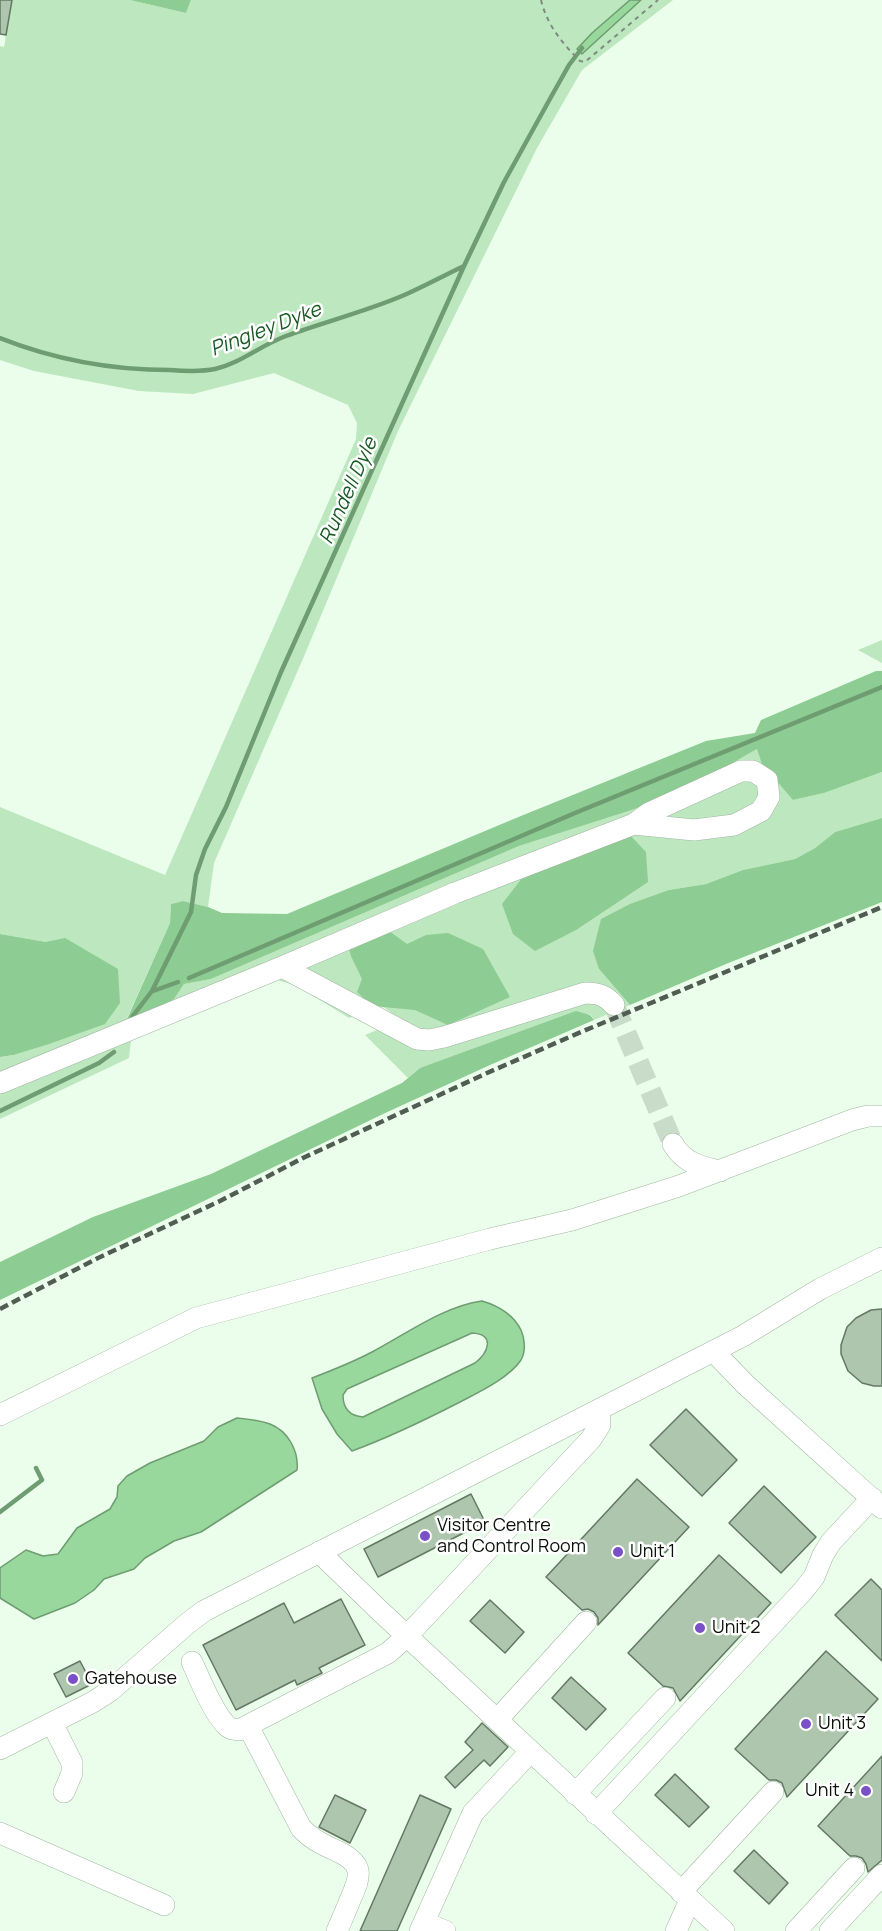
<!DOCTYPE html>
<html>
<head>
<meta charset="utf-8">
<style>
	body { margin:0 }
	canvas { display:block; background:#ebfeeb }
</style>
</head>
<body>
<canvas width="882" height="1931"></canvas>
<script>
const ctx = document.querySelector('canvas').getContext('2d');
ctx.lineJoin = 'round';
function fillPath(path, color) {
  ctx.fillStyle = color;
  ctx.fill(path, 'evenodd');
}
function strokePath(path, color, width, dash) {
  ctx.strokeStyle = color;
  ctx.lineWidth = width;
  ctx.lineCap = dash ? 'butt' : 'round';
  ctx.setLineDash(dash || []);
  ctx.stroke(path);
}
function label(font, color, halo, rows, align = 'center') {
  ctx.font = font + ' Manrope,sans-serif';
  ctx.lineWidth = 5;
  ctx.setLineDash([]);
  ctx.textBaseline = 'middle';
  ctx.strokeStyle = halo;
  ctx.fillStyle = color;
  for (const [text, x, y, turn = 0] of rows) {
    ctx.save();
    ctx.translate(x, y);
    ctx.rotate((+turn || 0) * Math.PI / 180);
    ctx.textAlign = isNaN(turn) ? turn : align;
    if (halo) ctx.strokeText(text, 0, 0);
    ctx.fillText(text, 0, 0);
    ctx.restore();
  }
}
fillPath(new Path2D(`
	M12,0H130L186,13L191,0H630L592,33L577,49L582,54L641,0H673L582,70L537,148L398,431L305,654L214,863L208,907L183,901L171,904L170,923L127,1018L174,999L184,984L211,979L519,846L632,810L694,785L757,749L793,800L824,793L882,772V818L835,832L815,848L795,859L743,870L706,884L669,890L599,969L630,1005L594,1020L590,1014L420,1068L408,1078L365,1035L401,1020L381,1005L349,1018L297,986L271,978L131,1040L129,1058L0,1119V1057L13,1055L46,942L0,934V807L165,875L356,439L357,423L348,405L274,373L193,394L139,391L34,371L0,360V46L4,47Z
	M882,640V663L858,650Z`), '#bde7bf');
fillPath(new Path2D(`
	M130,0H191L186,13Z
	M876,671H882V772L824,793L793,800L762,764L757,749L694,785L632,810L519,846L211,979L184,984L174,999L149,1016L127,1019L170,923L171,904L183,901L208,907L222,913L287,914L516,818L706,741L755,733L761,720Z
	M882,818V902L726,964L630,1005L599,969L593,951L601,919L630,904L669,890L706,884L743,870L795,859L815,848L835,832Z
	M628,833L646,852L648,882L576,930L535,951L513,934L502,904L523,877Z
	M389,931L407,944L426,935L448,933L483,949L510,997L448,1025L415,1010L372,1006L357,992L362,979L351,956L345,934Z
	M0,934L46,942L65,938L118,969L120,1003L105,1024L49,1044L13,1055L0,1057Z
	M576,1011L590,1015L594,1020L490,1065L383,1114L0,1300V1262L93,1217L211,1174L402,1083L420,1068Z`), '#8dcc92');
const water = new Path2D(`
	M630,0H641L582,54L577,49L592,33Z
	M482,1301C499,1306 513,1314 521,1330C525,1339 526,1351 521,1360C509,1378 479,1392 460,1402C425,1420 390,1437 352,1451L337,1434L322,1409L312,1378C333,1370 353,1362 372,1352C406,1334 444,1306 482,1301ZM472,1333C496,1334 488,1353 475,1363L363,1417C350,1416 343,1409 343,1395L347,1389Z
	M237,1418C248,1419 259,1420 270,1424C288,1431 299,1451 297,1470L201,1532L174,1541L145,1558L134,1569L104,1579L94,1590L75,1603L34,1619L0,1598V1568L26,1550L43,1556L58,1554L77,1528L110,1509L117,1497L118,1486L127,1476L150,1463L204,1441L218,1427Z`);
fillPath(water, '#99d89d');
strokePath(water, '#6e9d71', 1.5);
strokePath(new Path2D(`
	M0,338C53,359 112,370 170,370C184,371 201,372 215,369C241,363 261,345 286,336C324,322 364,312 402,296C423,287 443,276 464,266
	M189,978L575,813L882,687
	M153,991L178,982
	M132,1017L152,991L191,912L196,875L205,849L226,807L281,672L464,266L504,182L551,97L569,65L582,48
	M0,1111L99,1063L114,1052
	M0,1512L42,1480L36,1468`), '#6e9d71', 4.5);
const building = new Path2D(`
	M0,0H12L6,35L0,34Z
	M882,1309V1386H874L862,1383L848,1371L841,1354V1345L847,1327L856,1318L871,1310Z
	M686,1409L737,1460L702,1496L650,1445Z
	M637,1479L689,1527L598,1625V1618L594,1612L588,1609L582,1610L546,1577Z
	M764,1486L816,1537L781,1573L729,1523Z
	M471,1494L485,1522L378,1577L364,1549Z
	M719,1555L771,1603L680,1701L673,1688L663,1686L628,1653Z
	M871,1579L882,1590V1661L835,1615Z
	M341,1599L365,1645L319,1668L322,1673L297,1685L295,1680L236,1710L203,1645L284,1603L294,1623Z
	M490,1600L524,1632L505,1653L470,1621Z
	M826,1651L878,1699L787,1797L782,1783L776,1780H769L735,1749Z
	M80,1661L92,1684L66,1697L54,1674Z
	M571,1677L606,1709L586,1730L552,1698Z
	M482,1723L508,1747L490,1766L484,1760L455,1788L445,1777L473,1750L465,1742Z
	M882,1756V1860L868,1872L866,1864L862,1858L856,1856H850L818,1826Z
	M675,1774L709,1807L689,1827L655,1795Z
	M335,1795L366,1810L350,1843L319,1827Z
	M420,1795L451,1809L397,1931H360Z
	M754,1850L788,1883L769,1904L734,1871Z`);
fillPath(building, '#aec5ae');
strokePath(building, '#637964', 1.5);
strokePath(new Path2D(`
	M614,1005L673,1144`), '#c9dbc9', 21, [21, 10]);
const minor = new Path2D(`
	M282,967L417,1039L429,1040L444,1037L585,993C598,993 605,995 614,1005
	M0,1083L282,967L455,893L634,824L649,813L741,771H753L767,780L769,797L761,811L734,825L694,830L634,824
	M673,1144C683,1162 700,1167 720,1171
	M713,1351L746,1385L882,1508
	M0,1415L196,1318L490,1239L572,1220L679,1186L852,1120L868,1116H882
	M319,1552L380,1611L724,1931
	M192,1662C200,1680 213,1712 226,1725C229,1729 233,1729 239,1730L388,1653L407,1636L591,1439L600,1425L599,1410
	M497,1720L586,1622
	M52,1723L72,1763V1773L64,1792
	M248,1726L301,1828C311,1839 323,1845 337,1851C365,1864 361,1876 350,1900C346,1911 341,1921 337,1931
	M0,1749L93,1702L110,1691L188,1623L204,1611L743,1336L820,1289L882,1258
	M575,1794L665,1698
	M596,1814L803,1591L814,1577L823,1555L831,1542L872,1498
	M0,1833L164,1905
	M681,1892L773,1792
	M424,1922L445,1931
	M420,1931L473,1813L530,1752
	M676,1931L690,1900
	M796,1931L854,1868
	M830,1931L882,1875`);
strokePath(minor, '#a0b7a1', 22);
strokePath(new Path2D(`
	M541,0C547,25 562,43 580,61L585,62L658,0`), '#7e8c7f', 2, [4.5, 4.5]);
strokePath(minor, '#fff', 21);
strokePath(new Path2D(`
	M0,1309L98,1258L220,1201L305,1157L487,1073L581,1032L882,907`), '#515c52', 4.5, [9, 4.5]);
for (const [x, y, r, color] of [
	[425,1536,6,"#7a50c8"],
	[618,1552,6,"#7a50c8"],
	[700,1628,6,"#7a50c8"],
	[73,1679,6,"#7a50c8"],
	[806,1724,6,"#7a50c8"],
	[866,1791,6,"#7a50c8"]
]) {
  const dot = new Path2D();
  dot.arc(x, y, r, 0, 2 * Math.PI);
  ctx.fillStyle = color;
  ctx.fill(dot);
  strokePath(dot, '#fff', 2);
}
label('18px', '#0a120b', '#fff', [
	["Visitor Centre",437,1526],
	["and Control Room",437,1547],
	["Unit 1",630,1552],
	["Unit 2",712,1628],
	["Gatehouse",85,1679],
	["Unit 3",818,1724],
	["Unit 4",854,1791,"right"]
], 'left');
label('italic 20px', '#185923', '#fff', [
	["Pingley Dyke",266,330,-21],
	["Rundell Dyle",349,491,-66]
]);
</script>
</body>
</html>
